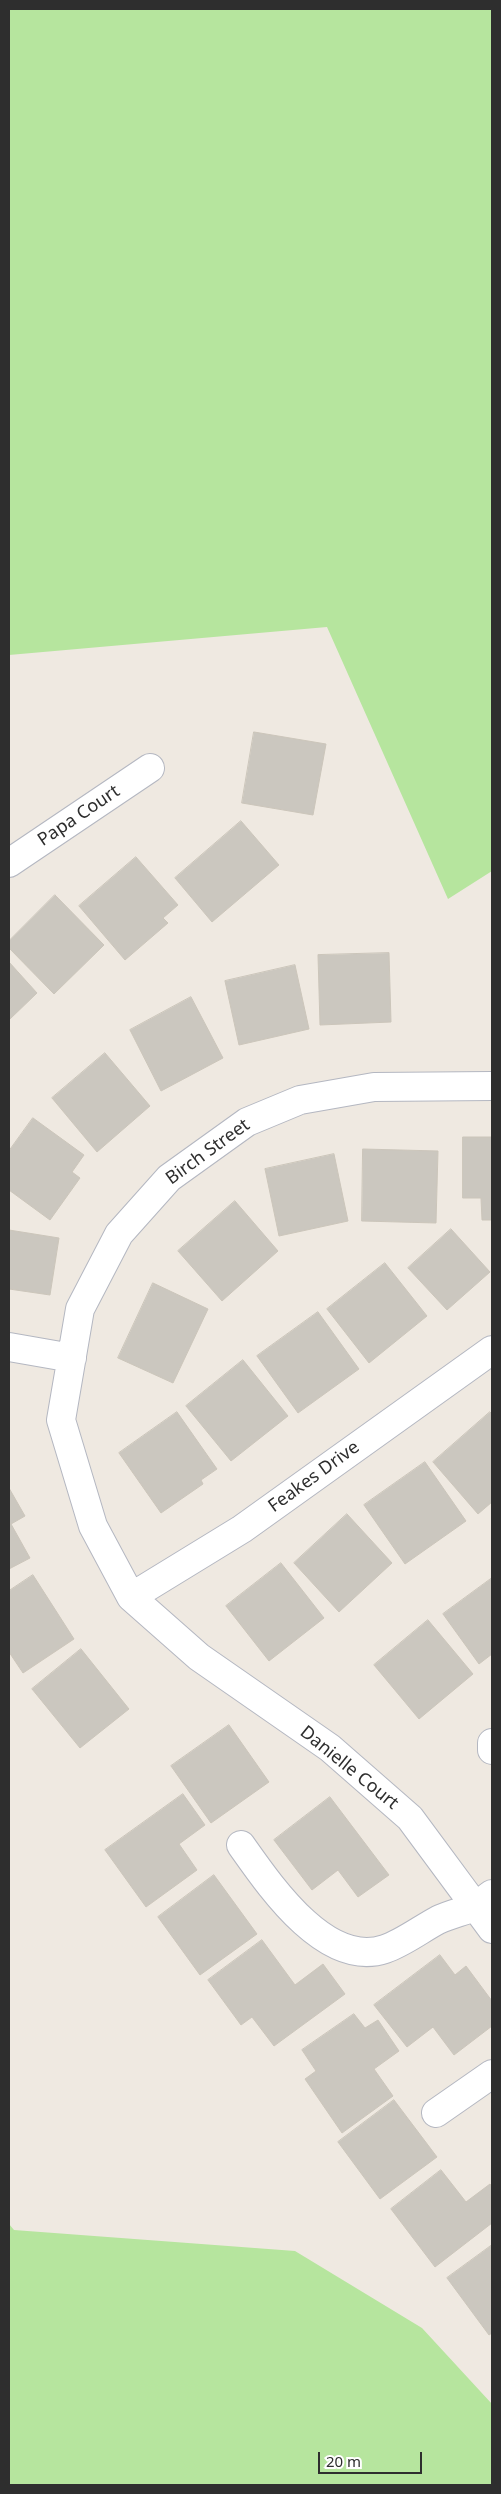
<!DOCTYPE html>
<html>
<head>
<meta charset="utf-8">
<style>
	body { margin:0 }
	#map { position:relative; width:501px; height:2494px; overflow:hidden; background:#efe9e1; font-family:"Noto Sans",sans-serif }
	canvas { display:block }
	.frame { position:absolute; inset:0; border:10px solid #2e2e2e; pointer-events:none }
	.scale { position:absolute; left:318px; top:2452px; width:104px; height:22px; box-sizing:border-box; border:2px solid #2e2e2e; border-top:0; padding-left:6px; font-size:15px; line-height:18px; white-space:nowrap; color:#2e2e2e; -webkit-text-stroke:4px #fff; paint-order:stroke }
</style>
</head>
<body>
<div id="map">
<canvas width="501" height="2494"></canvas>
<div class="frame"></div>
<div class="scale">20 m</div>
</div>
<script>
const ctx = document.querySelector('canvas').getContext('2d');
ctx.lineJoin = 'round';
function fillPath(path, color) {
  ctx.fillStyle = color;
  ctx.fill(path, 'evenodd');
}
function strokePath(path, color, width, dash) {
  ctx.strokeStyle = color;
  ctx.lineWidth = width;
  ctx.lineCap = dash ? 'butt' : 'round';
  ctx.setLineDash(dash || []);
  ctx.stroke(path);
}
function label(font, color, halo, rows, align = 'center') {
  ctx.font = font + ' "Noto Sans",sans-serif';
  ctx.lineWidth = 4;
  ctx.setLineDash([]);
  ctx.textBaseline = 'middle';
  ctx.strokeStyle = halo;
  ctx.fillStyle = color;
  for (const [text, x, y, turn = 0] of rows) {
    ctx.save();
    ctx.translate(x, y);
    ctx.rotate((+turn || 0) * Math.PI / 180);
    ctx.textAlign = isNaN(turn) ? turn : align;
    if (halo) ctx.strokeText(text, 0, 0);
    ctx.fillText(text, 0, 0);
    ctx.restore();
  }
}
fillPath(new Path2D(`
	M9,9H492V871L448,899L327,627L9,655Z
	M9,2224L14,2230L295,2251L422,2328L492,2404V2485H9Z`), '#b6e59e');
const building = new Path2D(`
	M254,732L326,744L313,815L242,803Z
	M241,821L279,865L212,922L175,878Z
	M136,857L178,905L163,918L168,923L125,960L79,906Z
	M55,895L104,945L54,994L9,948V941Z
	M389,953L391,1022L320,1025L318,955Z
	M9,962L37,993L9,1020Z
	M295,965L309,1029L239,1045L225,981Z
	M191,997L223,1058L161,1091L130,1030Z
	M105,1053L150,1106L97,1152L52,1098Z
	M33,1118L84,1155L72,1172L80,1178L50,1220L9,1190V1151Z
	M463,1137H492V1220H482L481,1198H463Z
	M363,1149L438,1151L436,1223L362,1221Z
	M334,1154L348,1221L279,1236L265,1169Z
	M235,1201L278,1251L222,1301L178,1251Z
	M451,1229L490,1272L447,1310L408,1268Z
	M9,1230L59,1238L50,1295L9,1289Z
	M385,1263L427,1316L369,1363L327,1309Z
	M153,1283L208,1309L173,1383L118,1358Z
	M318,1312L359,1369L298,1413L257,1356Z
	M243,1360L288,1416L231,1461L186,1406Z
	M177,1412L217,1469L201,1480L203,1484L161,1513L119,1453Z
	M490,1412L492,1414V1502L478,1514L433,1462Z
	M425,1462L466,1521L405,1564L364,1505Z
	M9,1488L25,1516L11,1524L30,1558L9,1569Z
	M347,1514L392,1563L339,1612L294,1563Z
	M281,1563L324,1618L269,1661L226,1606Z
	M33,1575L74,1639L23,1673L9,1652V1591Z
	M492,1578V1654L479,1664L443,1614Z
	M428,1620L473,1674L419,1719L374,1665Z
	M81,1649L129,1709L80,1748L32,1689Z
	M229,1725L269,1782L211,1823L171,1766Z
	M183,1794L205,1825L179,1844L197,1870L146,1907L105,1850Z
	M330,1797L389,1875L358,1897L338,1870L312,1890L274,1840Z
	M214,1875L257,1934L200,1975L158,1917Z
	M262,1940L295,1985L323,1964L345,1994L274,2046L252,2017L241,2025L208,1980Z
	M440,1955L455,1975L466,1966L492,2001V2026L454,2055L433,2027L407,2047L374,2005Z
	M354,2014L365,2028L378,2020L399,2051L374,2069L393,2096L342,2133L305,2079L316,2071L302,2050Z
	M394,2100L437,2157L380,2199L338,2142Z
	M441,2170L466,2202L490,2184L492,2187V2223L435,2267L391,2209Z
	M492,2245V2333L489,2335L447,2278Z`);
fillPath(building, '#cbc7bf');
strokePath(building, '#cbc5ba', 1);
const street = new Path2D(`
	M9,863L150,768
	M492,1086L374,1087L300,1100L247,1122L169,1178L119,1234L80,1309L61,1420L93,1526L131,1597L199,1657L330,1748L410,1818L492,1929
	M9,1347L72,1358
	M131,1597L242,1529L492,1350
	M492,1743V1750
	M241,1845C270,1886 326,1969 385,1949C403,1943 421,1929 438,1920C450,1914 462,1912 474,1907C480,1904 486,1898 492,1894
	M436,2113L492,2074`);
strokePath(street, '#b4b7c1', 30);
strokePath(street, '#fff', 28);
label('18px', '#2e2e2e', '#fff', [
	["Papa Court",79,816,-34],
	["Birch Street",208,1152,-36],
	["Feakes Drive",314,1477,-36],
	["Danielle Court",349,1768,39]
]);
</script>
</body>
</html>
